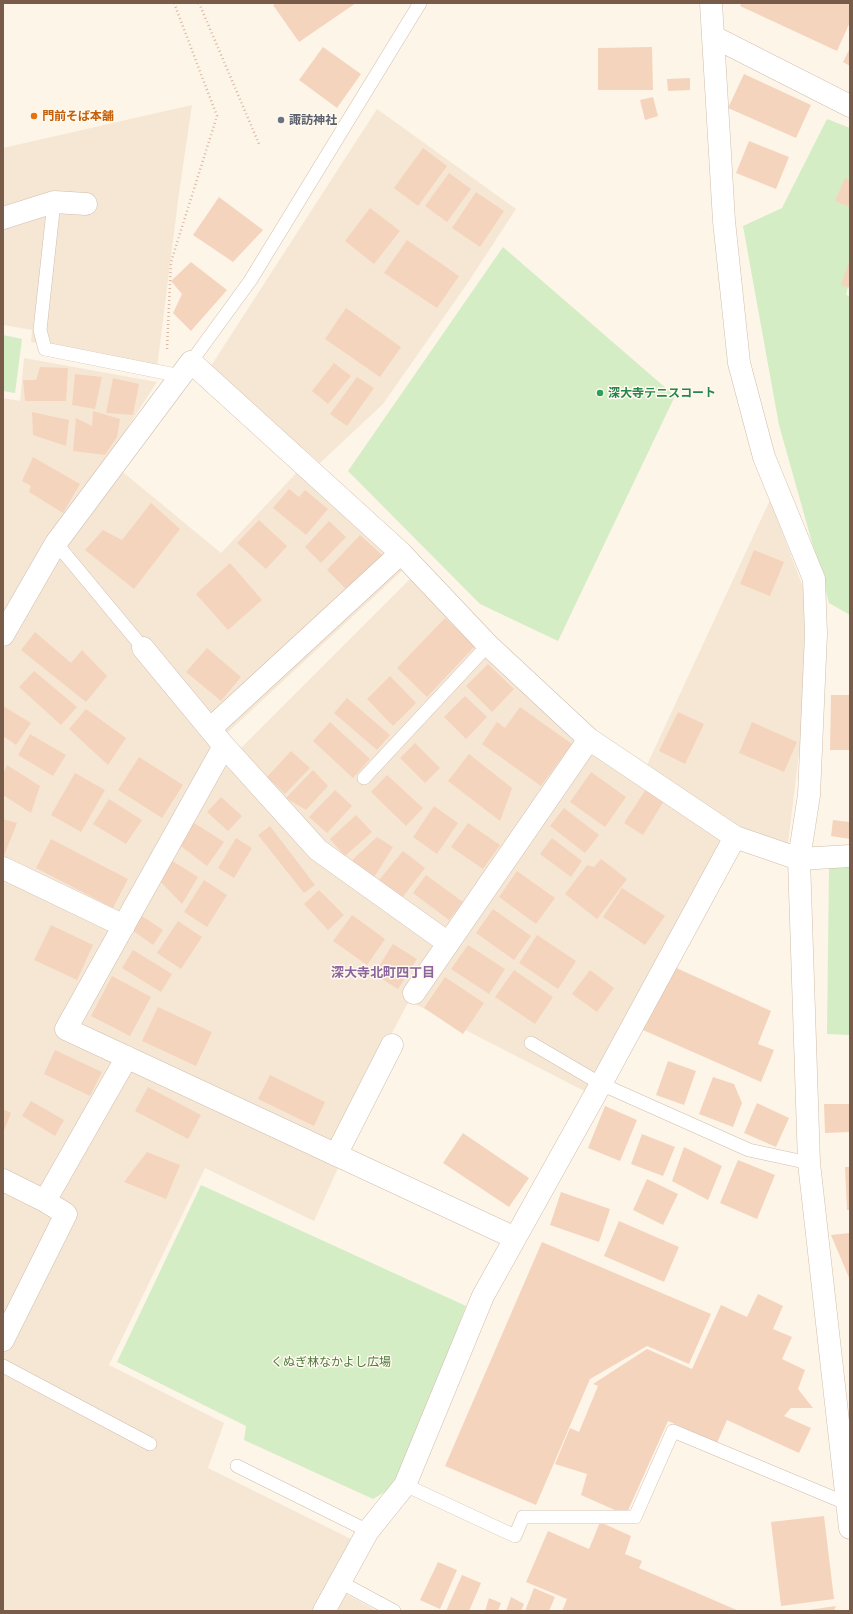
<!DOCTYPE html>
<html>
<head>
<meta charset="utf-8">
<style>
	body { margin:0 }
	#map { position:relative; width:853px; height:1614px; overflow:hidden; background:#fdf5e8; font-family:Ubuntu,sans-serif }
	canvas { display:block }
	.frame { position:absolute; inset:0; border:4px solid #795b4a; pointer-events:none }
</style>
</head>
<body>
<div id="map">
<canvas width="853" height="1614"></canvas>
<div class="frame"></div>
</div>
<script>
const ctx = document.querySelector('canvas').getContext('2d');
ctx.lineJoin = 'round';
function fillPath(path, color) {
  ctx.fillStyle = color;
  ctx.fill(path, 'evenodd');
}
function strokePath(path, color, width, dash) {
  ctx.strokeStyle = color;
  ctx.lineWidth = width;
  ctx.lineCap = dash ? 'butt' : 'round';
  ctx.setLineDash(dash || []);
  ctx.stroke(path);
}
function label(font, color, halo, rows, align = 'center') {
  ctx.font = font + ' Ubuntu,"Noto Sans JP",sans-serif';
  ctx.lineWidth = 3;
  ctx.setLineDash([]);
  ctx.textBaseline = 'middle';
  ctx.strokeStyle = halo;
  ctx.fillStyle = color;
  for (const [text, x, y, turn = 0] of rows) {
    ctx.save();
    ctx.translate(x, y);
    ctx.rotate((+turn || 0) * Math.PI / 180);
    ctx.textAlign = isNaN(turn) ? turn : align;
    if (halo) ctx.strokeText(text, 0, 0);
    ctx.fillText(text, 0, 0);
    ctx.restore();
  }
}
fillPath(new Path2D(`
	M192,105L179,193L157,368L31,342L32,330L3,325V148Z
	M377,109L516,209L467,284L383,404L320,463L209,369Z
	M24,358L157,382L107,459L221,553L300,469L405,568L214,745L61,1035L339,1166L314,1221L205,1168L109,1365L224,1423L208,1468L355,1541L326,1583L377,1611H3V398L20,401Z
	M770,500L806,595L802,729L788,844L769,840L733,823L590,1094L409,1001L332,1145L75,1025L216,776L236,753L410,579L497,662L640,780Z`), '#f6e7d5');
fillPath(new Path2D(`
	M827,119L850,128V279L846,295L850,296V615L829,603L779,425L743,226L782,208Z
	M503,247L675,396L558,641L480,604L348,471Z
	M3,335L22,339L15,393L3,391Z
	M850,867V1035L827,1034L829,868Z
	M201,1185L466,1306L398,1484L373,1499L244,1440L246,1426L117,1362Z`), '#d4edc4');
fillPath(new Path2D(`
	M277,3H356L299,42L273,5Z
	M742,3H850V22L837,51L740,6Z
	M323,47L361,74L337,108L299,80Z
	M652,47L653,90H598V48Z
	M850,48V66L843,62Z
	M744,74L811,105L796,138L728,108Z
	M690,78V90L668,91L667,79Z
	M653,97L658,116L645,120L640,100Z
	M749,141L789,157L776,189L736,173Z
	M423,148L447,166L418,206L394,188Z
	M449,173L471,189L447,222L425,206Z
	M845,178L850,180V207L835,201Z
	M476,192L504,211L480,247L452,228Z
	M219,197L263,230L233,262L193,235Z
	M370,208L400,231L374,264L345,241Z
	M407,240L459,276L437,308L384,273Z
	M850,259V288L841,285Z
	M191,262L227,290L191,331L173,313L182,294L171,281Z
	M346,308L401,347L380,377L325,339Z
	M334,363L351,376L328,404L312,391Z
	M40,367L68,368L66,401H25L23,380H36Z
	M75,374L102,377L95,409L72,405Z
	M357,377L374,388L347,426L330,414Z
	M113,378L139,384L133,415L106,413Z
	M93,411L120,419L117,437L105,455L73,451L76,418L92,426Z
	M32,412L69,420L66,446L33,435Z
	M33,457L80,484L63,513L29,492L31,486L22,481Z
	M289,489L299,497L305,490L328,509L306,535L273,508Z
	M151,503L180,529L134,589L85,550L103,530L122,540Z
	M259,520L287,546L266,569L237,543Z
	M329,521L346,537L321,563L305,547Z
	M360,535L382,555L348,591L327,570Z
	M754,550L784,562L770,596L740,584Z
	M230,563L262,600L228,630L196,594Z
	M445,618L475,646L427,697L397,668Z
	M35,632L71,663L82,650L107,676L86,702L21,650Z
	M207,648L241,677L221,701L186,672Z
	M488,664L514,689L492,712L466,686Z
	M34,671L77,707L61,725L19,687Z
	M390,676L416,703L393,726L367,699Z
	M831,695H850V750H830Z
	M465,696L487,717L466,739L444,717Z
	M347,698L390,735L377,750L334,713Z
	M3,706L31,723L16,745L3,736Z
	M520,707L572,744L541,786L482,744L497,722L505,728Z
	M86,709L126,738L108,765L69,729Z
	M678,712L704,724L685,764L659,751Z
	M330,722L370,759L353,778L313,741Z
	M752,722L797,742L784,772L739,753Z
	M30,734L66,755L53,776L18,755Z
	M415,743L440,768L425,783L400,758Z
	M291,751L310,768L285,794L267,777Z
	M469,754L512,788L500,821L448,781Z
	M139,757L183,785L162,818L118,790Z
	M7,765L40,786L31,813L3,795V774Z
	M313,770L328,786L306,810L286,798Z
	M591,772L626,797L605,827L570,802Z
	M75,773L105,790L81,832L51,815Z
	M387,775L423,808L406,826L371,792Z
	M646,789L664,801L643,835L624,823Z
	M335,790L352,806L327,833L309,817Z
	M221,797L242,816L228,831L207,812Z
	M109,799L142,820L126,844L93,824Z
	M434,806L458,823L437,854L413,837Z
	M564,808L599,835L585,853L550,826Z
	M356,815L372,832L345,856L330,839Z
	M3,819L17,823L3,858Z
	M833,820L850,822V839L831,836Z
	M191,821L224,842L207,866L178,844Z
	M468,823L500,845L483,869L451,847Z
	M270,826L315,885L304,893L258,835Z
	M377,837L393,847L373,879L348,864Z
	M236,838L252,848L234,878L218,868Z
	M552,838L582,861L571,877L540,854Z
	M51,839L128,879L113,908L36,868Z
	M403,851L425,868L402,898L379,880Z
	M601,859L627,879L597,919L565,894L587,865L594,867Z
	M171,860L198,877L182,904L159,880Z
	M517,871L555,898L536,924L499,897Z
	M426,875L463,902L449,920L413,893Z
	M204,880L227,895L207,927L184,912Z
	M622,888L665,916L645,945L603,917Z
	M319,890L344,915L328,930L304,904Z
	M493,909L531,936L514,960L476,933Z
	M352,915L385,939L367,965L333,941Z
	M142,916L163,930L153,945L132,930Z
	M178,921L202,937L181,969L157,953Z
	M51,925L93,945L77,980L34,960Z
	M537,935L576,961L558,989L519,963Z
	M393,944L417,959L398,989L374,974Z
	M468,945L505,969L489,994L451,969Z
	M133,950L172,974L161,992L122,968Z
	M672,966L771,1011L758,1044L774,1050L761,1082L643,1030Z
	M514,970L553,997L535,1024L495,997Z
	M590,970L614,988L597,1012L572,994Z
	M112,976L151,997L130,1036L91,1016Z
	M445,977L484,1003L463,1034L424,1008Z
	M158,1007L212,1032L196,1066L142,1041Z
	M55,1050L102,1072L90,1096L44,1074Z
	M668,1061L696,1071L684,1105L656,1095Z
	M270,1075L325,1102L314,1126L258,1099Z
	M713,1077L734,1084L742,1103L733,1127L699,1114Z
	M148,1087L201,1115L188,1139L135,1111Z
	M31,1101L64,1120L55,1136L22,1116Z
	M757,1103L789,1118L776,1147L744,1133Z
	M824,1104H850V1132L825,1133Z
	M605,1106L637,1120L620,1161L588,1148Z
	M3,1109L11,1113L3,1133Z
	M463,1133L529,1178L509,1207L443,1163Z
	M642,1134L675,1147L663,1176L631,1164Z
	M684,1147L722,1166L708,1200L672,1181Z
	M147,1152L180,1165L166,1199L124,1182Z
	M738,1160L775,1175L757,1219L720,1203Z
	M845,1167H850V1210H847Z
	M647,1179L678,1194L663,1225L633,1210Z
	M561,1192L610,1209L599,1242L550,1225Z
	M619,1221L679,1247L664,1282L604,1256Z
	M850,1233V1280L831,1235Z
	M542,1242L711,1314L689,1364L647,1346L590,1379L536,1505L445,1466Z
	M758,1294L783,1306L773,1329L792,1337L782,1359L805,1370L798,1389L813,1408H791L784,1416L811,1428L799,1453L727,1420L717,1443L668,1421L626,1515L581,1495L587,1474L555,1464L570,1428L579,1432L598,1386L593,1384L647,1349L692,1369L721,1305L747,1317Z
	M824,1516L834,1599L781,1606L771,1522Z
	M600,1522L631,1536L625,1554L642,1561L639,1568L739,1611H562L567,1599L526,1582L548,1531L589,1549Z
	M438,1562L457,1570L440,1609L420,1600Z
	M462,1575L481,1583L469,1611H446Z
	M534,1588L555,1597L549,1611H525Z
	M511,1597L524,1604L521,1611H506Z
	M489,1598L501,1603L498,1611H485Z
	M836,1606L834,1611H808V1610Z`), '#f5d4bd');
const lane = new Path2D(`
	M54,202L40,330L45,349L181,376
	M191,362L250,281L420,3
	M56,543L143,648
	M364,778L488,645
	M531,1043L601,1084L749,1150L809,1163
	M3,1366L150,1444
	M237,1466L368,1531
	M405,1485L515,1536L523,1517H635L673,1431L848,1504
	M340,1582L394,1611`);
const street = new Path2D(`
	M711,3L724,221L739,363L764,457L814,579L816,634L809,795L799,859L809,1163L850,1528
	M714,37L850,106
	M3,218L54,202L86,204
	M3,635L56,543L191,362L401,553L488,645L589,739L735,837L799,859L850,856
	M143,648L224,746L318,850L448,943
	M210,729L401,553
	M224,746L66,1029L515,1238
	M3,868L124,926
	M414,993L589,739
	M336,1155L392,1045
	M3,1180L45,1201L66,1214L3,1340
	M45,1201L127,1057
	M324,1611L368,1531L405,1485L483,1296L601,1084L735,837`);
strokePath(lane, '#d0bdac', 14);
strokePath(street, '#d0bdac', 23);
strokePath(new Path2D(`
	M199,3L259,144
	M167,349L171,262L217,116L174,3`), '#dab7a0', 2.5, [1, 3]);
strokePath(lane, '#fff', 13);
strokePath(street, '#fff', 22);
for (const [x, y, r, color] of [
	[34,116,4,"#e8710a"],
	[281,120,4,"#6b7280"],
	[600,393,4,"#2e9e5b"]
]) {
  const dot = new Path2D();
  dot.arc(x, y, r, 0, 2 * Math.PI);
  ctx.fillStyle = color;
  ctx.fill(dot);
  strokePath(dot, '#fff9ef', 1.5);
}
label('bold 12px', '#c56008', '#fff9ef', [
	["門前そば本舗",42,116]
], 'left');
label('bold 12px', '#5b616d', '#fff9ef', [
	["諏訪神社",289,120]
], 'left');
label('bold 12px', '#27864d', '#fff9ef', [
	["深大寺テニスコート",608,393]
], 'left');
label('12px', '#4f7a3e', '#fff9ef', [
	["くぬぎ林なかよし広場",331,1362]
]);
label('bold 13px', '#8b659d', '#fff9ef', [
	["深大寺北町四丁目",383,973]
]);
</script>
</body>
</html>
